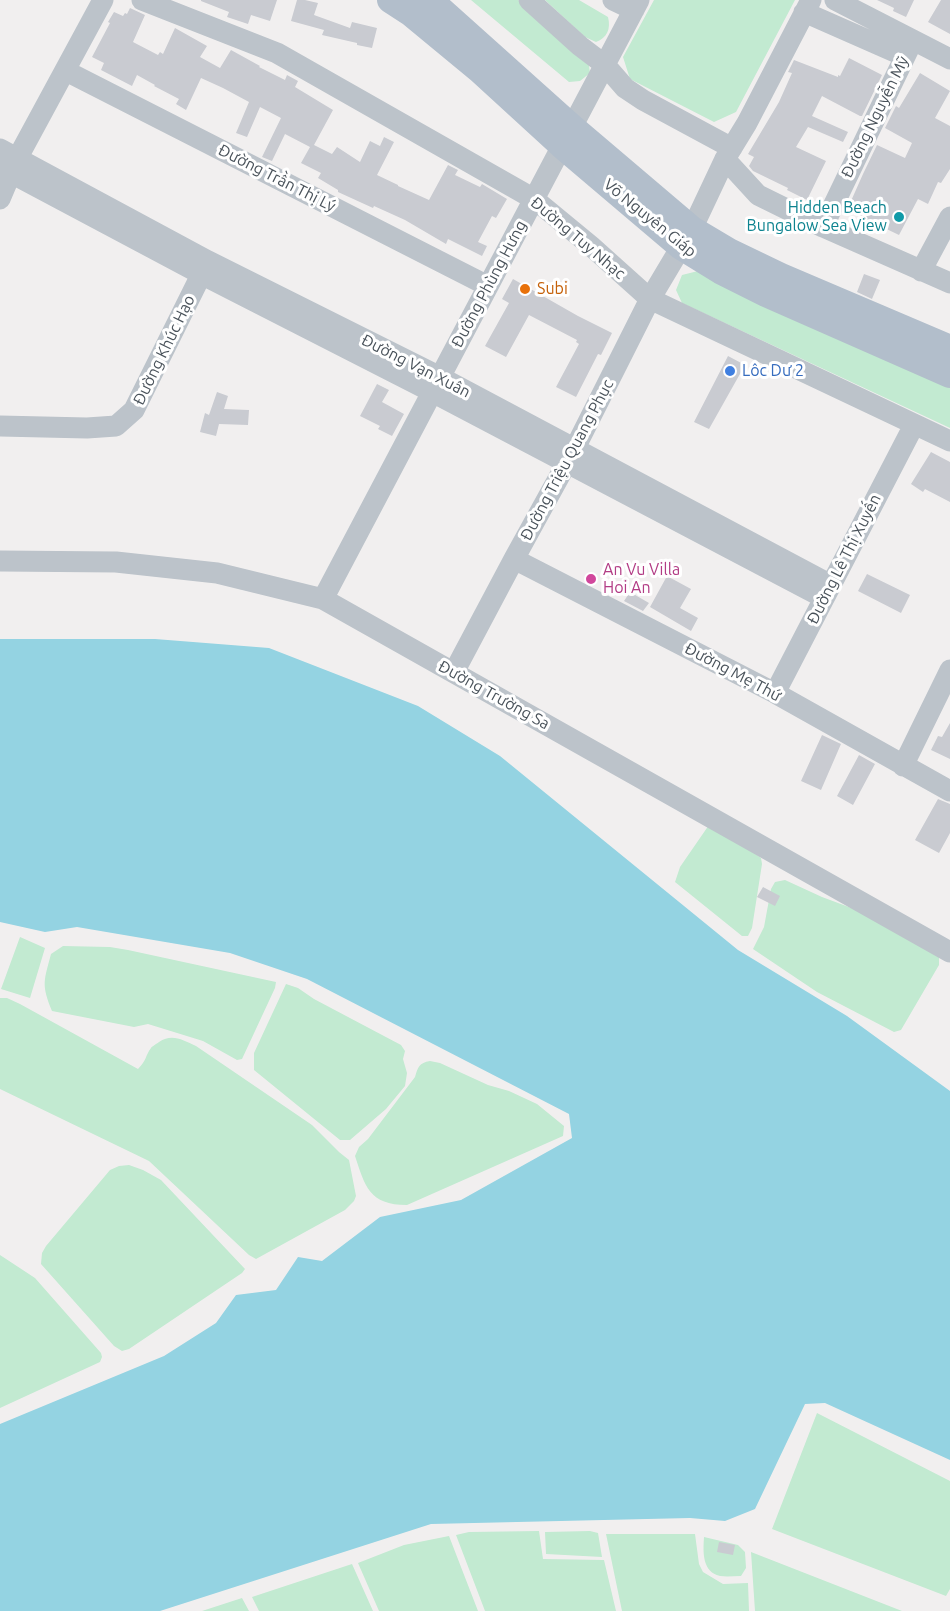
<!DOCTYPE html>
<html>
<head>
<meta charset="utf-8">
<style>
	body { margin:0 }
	canvas { display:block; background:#f1efef }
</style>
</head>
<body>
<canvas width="950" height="1611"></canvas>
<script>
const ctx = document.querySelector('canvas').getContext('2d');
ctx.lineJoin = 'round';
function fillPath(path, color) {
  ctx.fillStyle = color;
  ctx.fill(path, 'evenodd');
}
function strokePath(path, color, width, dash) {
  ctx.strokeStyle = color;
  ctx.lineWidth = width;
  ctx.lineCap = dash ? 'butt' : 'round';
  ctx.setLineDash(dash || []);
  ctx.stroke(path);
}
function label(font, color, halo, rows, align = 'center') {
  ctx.font = font + ' Ubuntu,sans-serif';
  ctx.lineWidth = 6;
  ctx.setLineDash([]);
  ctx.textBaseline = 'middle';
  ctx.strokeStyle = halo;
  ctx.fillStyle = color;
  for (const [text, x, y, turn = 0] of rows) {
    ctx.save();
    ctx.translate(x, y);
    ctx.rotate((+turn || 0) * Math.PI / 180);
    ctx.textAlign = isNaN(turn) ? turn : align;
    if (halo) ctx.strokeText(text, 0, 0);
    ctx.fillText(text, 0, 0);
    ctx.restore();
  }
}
fillPath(new Path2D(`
	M471,0H518L588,59L590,73L580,81L569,82Z
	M545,0H579L608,17C611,29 607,38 596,42L585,37Z
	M654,0H795L736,112L714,122L630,79L623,57Z
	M698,271L950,386V428L682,303L676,290L682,275Z
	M711,822L761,858L762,864L752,928L748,936H742L675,882L680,867Z
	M785,880L822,897L873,916L939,957V965L901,1030L894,1032L817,992L753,949L764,927L771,889L775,882Z
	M20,937L45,948L30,998L1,989Z
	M63,946L110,947L128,950L276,982L275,988L242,1059L237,1060L203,1041L148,1024L134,1027L52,1011C41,984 44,981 51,954Z
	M286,984L298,988L314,999L401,1045L405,1051L403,1059L407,1073L405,1086L386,1109L350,1140H340L254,1070V1053Z
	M0,998H7L20,1004L138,1069C147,1060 145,1056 151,1048C151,1047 158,1043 159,1042C172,1033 183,1040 196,1046L312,1125L339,1152L349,1160L356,1196L354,1201L345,1210L256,1259L249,1255L149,1161L0,1089Z
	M430,1061L440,1063L488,1085L509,1091L537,1104L564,1126L563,1136L407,1205C369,1205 365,1186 355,1156L359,1147L368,1139L415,1077C418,1067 419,1063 430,1061Z
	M129,1165L143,1170L161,1180L245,1269L242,1273L129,1349L122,1351L114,1346L41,1264L42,1253L46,1246L110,1170L119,1166Z
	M0,1255L35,1278L101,1353L102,1357L100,1362L0,1408Z
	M817,1413L950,1481V1589L946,1596L772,1529Z
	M539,1531L543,1559L604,1560L616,1611H485L456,1535L469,1532Z
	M590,1531L598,1533L602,1557L546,1554L545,1532Z
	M606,1534H695L699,1564L703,1572L723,1584L748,1583L749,1611H622Z
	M449,1536L478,1611H379L358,1563L404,1545Z
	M704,1537L738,1545L745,1552L746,1568L741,1576C734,1576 727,1577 720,1576C702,1572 703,1552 704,1537Z
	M751,1552L902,1611H755Z
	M352,1564L373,1611H259L252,1597Z
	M242,1598L249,1611H202Z`), '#c2ead1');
fillPath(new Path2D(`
	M0,639H155L269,648L418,706L500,756L738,950L847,1016L950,1091V1460L825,1403L805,1404L755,1509L725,1521L690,1518L431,1524L160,1611H0V1424L164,1356L216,1323L236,1295L276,1290L298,1257L322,1261L380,1217L461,1200L572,1138L569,1114L307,979L230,953L77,927L45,932L0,922Z`), '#94d3e2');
fillPath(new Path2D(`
	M201,0H277L270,21L251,15L248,24L227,17L229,12L201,1Z
	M297,0H305L318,3L314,15L350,28L352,22L377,28L372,48L357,45V43L322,35L324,30L291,21Z
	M877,0H914L906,17L893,11L894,8Z
	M941,0H950V34L928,22Z
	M130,8L145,15L133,42L158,55L160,52L163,54L175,28L207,46L200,57L220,68L231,50L260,66L259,67L285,80L287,75L298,81L295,87L333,110L314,145L332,154L337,147L360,162L370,141L380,146L384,137L394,142L377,175L398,185V186L429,200L448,165L458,170L455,175L480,187L482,184L507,199L496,218L492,216L478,242L487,246L482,256L448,239L446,244L405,220L374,206L373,208L338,192V190L318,178L321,173L301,163L310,147L285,134L272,161L262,157L281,118L260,107L247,137L236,133L249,102L223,88L201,78L186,110L176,104L179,99L154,86L155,85L137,75L132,86L101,70L104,63L92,57L110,23L108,22L114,12L123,16L125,13L127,14Z
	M849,58L882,75L862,116H860L822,96L812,116L848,132L843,142L808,127L796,147L826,161L807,200L787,190L788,188L753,171L749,166L754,157L748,154L779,102L792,73L788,72L794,60L838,77V75L840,76Z
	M920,73L950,91L935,118L950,126V169L941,183L938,182L928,204L918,199L899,235L847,210L863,174L877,145L905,158L912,143L885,128L896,106L899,108Z
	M864,274L880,280L872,299L857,292Z
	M513,279L578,316L612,333L601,355L598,354L576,397L556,387L579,344L576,342L577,340L529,315L506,357L485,346L509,303L502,299Z
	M728,356L745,365L709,429L694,422Z
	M377,384L389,390L382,402L404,414L392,436L378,429L380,426L360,416Z
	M217,392L228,396L224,409L249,410L248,425L219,424L216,436L200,432L205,413L209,415Z
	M931,452L950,462V502L925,489L923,492L911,484Z
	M867,574L910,595L901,613L858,591Z
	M667,576L691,589L680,608L698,618L691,631L650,607Z
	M630,592L649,603L643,611L624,601Z
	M950,723V759L931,750L938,736L942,737Z
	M822,735L841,744L821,790L801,781Z
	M859,755L875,764L853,805L837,796Z
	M938,799L950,804V833L939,853L915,840Z
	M763,887L780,896L775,906L757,897Z
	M719,1542L735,1545L733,1555L717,1552Z`), '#c9cbd1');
strokePath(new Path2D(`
	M142,0L277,53L534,199L591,246L650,299L950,441
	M529,0L580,46L605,65L625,88L643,100L732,148
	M613,0L634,10
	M835,0L950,59
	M804,12L904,56
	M66,71L488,286
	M0,149L208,261L440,377L831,585
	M725,159L758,195L823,227L950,283
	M0,167L201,274L432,392L824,598
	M0,199L17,159L103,0
	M823,227L913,40
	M692,229L725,159L747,123L811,0
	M921,271L950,217
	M0,426L87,428L116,426L134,410L208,261
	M514,559L775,693L950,791
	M0,561L116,562L217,573L323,599L950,952
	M323,599L639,0
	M454,672L514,559L575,448L650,299L681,247
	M775,693L914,425
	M903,766L950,670`), '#bcc3ca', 21);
strokePath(new Path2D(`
	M390,0L410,13L479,70L562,146L681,247L720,271L766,294L950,375
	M427,0L437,6L572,127L692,229L729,251L781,276L950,348`), '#b2becb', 26);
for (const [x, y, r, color] of [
	[899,217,6,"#0f9aa8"],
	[525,289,6,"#e8710a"],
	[730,371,6,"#3f7fe0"],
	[591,579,6,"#d1479c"]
]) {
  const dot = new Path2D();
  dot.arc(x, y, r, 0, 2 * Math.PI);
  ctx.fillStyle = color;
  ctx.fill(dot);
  strokePath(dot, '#fff', 2);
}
label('16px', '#49525a', '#fff', [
	["Đường Nguyễn Mỹ",875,117,-64],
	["Đường Trần Thị Lý",277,178,27],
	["Võ Nguyên Giáp",650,218,39],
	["Đường Tuy Nhạc",578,238,40],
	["Đường Phùng Hưng",489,284,-62],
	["Đường Khúc Hạo",164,350,-64],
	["Đường Vạn Xuân",416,366,27],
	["Đường Triệu Quang Phục",567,460,-62],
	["Đường Lê Thị Xuyến",844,559,-63],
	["Đường Mẹ Thứ",733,672,28],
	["Đường Trường Sa",494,695,29]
]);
label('16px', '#0d838f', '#fff', [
	["Hidden Beach",887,208],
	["Bungalow Sea View",887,226]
], 'right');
label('16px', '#c56008', '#fff', [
	["Subi",537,289]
], 'left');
label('16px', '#366cbe', '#fff', [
	["Lôc Dư 2",742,371]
], 'left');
label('16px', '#b23c85', '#fff', [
	["An Vu Villa",603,570],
	["Hoi An",603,588]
], 'left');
</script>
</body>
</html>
